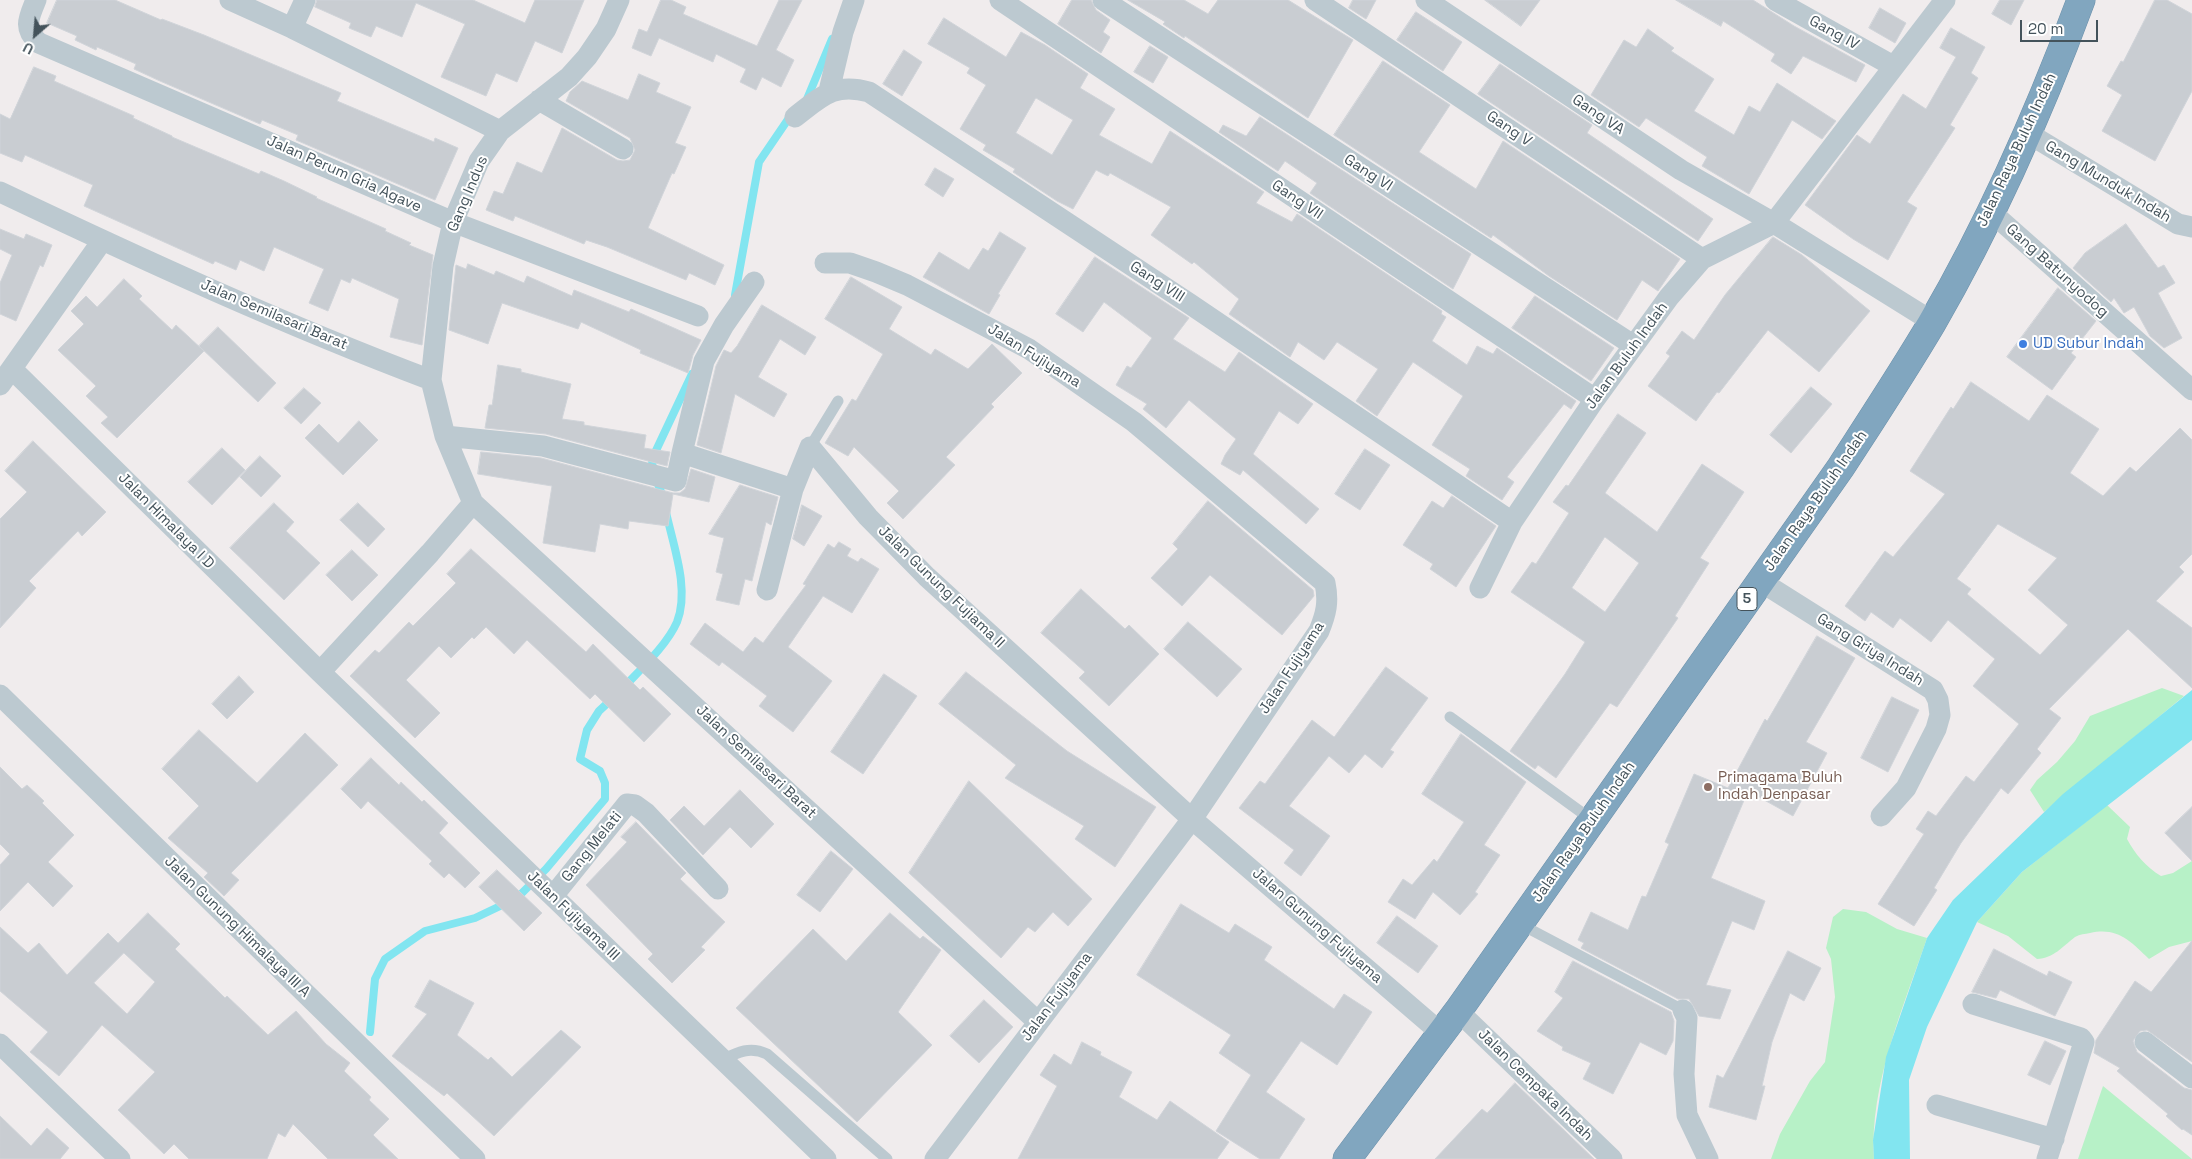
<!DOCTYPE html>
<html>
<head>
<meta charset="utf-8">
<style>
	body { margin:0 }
	#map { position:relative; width:2192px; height:1159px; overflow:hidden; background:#f0eced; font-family:"Space Grotesk",sans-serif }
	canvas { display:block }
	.north { position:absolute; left:10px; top:10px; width:50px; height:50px; -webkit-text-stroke:4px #fff; paint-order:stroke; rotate:207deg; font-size:14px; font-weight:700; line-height:20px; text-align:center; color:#44535b }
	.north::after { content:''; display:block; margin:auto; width:18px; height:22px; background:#44535b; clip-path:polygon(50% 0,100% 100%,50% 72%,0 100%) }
	.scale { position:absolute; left:2020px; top:20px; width:78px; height:22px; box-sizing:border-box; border:2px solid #44535b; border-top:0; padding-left:6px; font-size:15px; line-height:18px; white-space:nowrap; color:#44535b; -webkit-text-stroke:4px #fff; paint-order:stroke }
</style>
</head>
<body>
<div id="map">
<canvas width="2192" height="1159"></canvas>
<div class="north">U</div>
<div class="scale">20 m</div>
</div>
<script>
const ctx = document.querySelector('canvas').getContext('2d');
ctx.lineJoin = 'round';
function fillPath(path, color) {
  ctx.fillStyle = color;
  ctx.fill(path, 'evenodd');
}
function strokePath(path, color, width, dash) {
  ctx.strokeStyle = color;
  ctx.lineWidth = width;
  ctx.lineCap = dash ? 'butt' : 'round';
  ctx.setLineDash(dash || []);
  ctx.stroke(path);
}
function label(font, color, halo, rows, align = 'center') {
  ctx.font = font + ' "Space Grotesk",sans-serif';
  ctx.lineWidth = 4;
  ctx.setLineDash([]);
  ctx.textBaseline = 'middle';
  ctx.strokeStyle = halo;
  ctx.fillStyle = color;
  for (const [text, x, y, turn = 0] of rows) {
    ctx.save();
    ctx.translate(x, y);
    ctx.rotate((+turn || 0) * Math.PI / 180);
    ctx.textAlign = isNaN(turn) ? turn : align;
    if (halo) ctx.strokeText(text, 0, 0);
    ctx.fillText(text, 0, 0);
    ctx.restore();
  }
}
fillPath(new Path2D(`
	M2162,688L2184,696L2044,812L2030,790L2037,780L2057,762L2075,741L2090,716Z
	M2107,805L2130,827L2127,839C2135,854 2146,867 2161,876L2173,873L2192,861V941L2169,947L2149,959C2130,941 2118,927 2090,933C2085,934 2080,934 2075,937C2062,947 2054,958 2037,959L2008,936L1977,922L2022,872Z
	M1843,909L1866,912L1897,929L1927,938C1904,1006 1869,1085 1874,1159H1771L1780,1134L1810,1081L1825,1062L1835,997L1831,959L1826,948L1833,917Z
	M2103,1086L2192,1159H2078Z`), '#b7f1c7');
fillPath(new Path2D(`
	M2192,690V740L2022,872L1977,922L1927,1027L1909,1080L1910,1159H1874L1873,1140L1886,1057L1927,938L1953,900L2063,794Z`), '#82e5f0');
strokePath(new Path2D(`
	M807,99L832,39
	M735,295L759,162L791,115
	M664,499L653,472L652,459L692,374
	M624,687C641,669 667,645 677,622C690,589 673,545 666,512
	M370,1032L375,979L385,959L425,931L475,918L517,898L546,869L605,799V783L600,771L580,759L587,730L599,711L612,699`), '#82e5f0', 8);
const building = new Path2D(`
	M57,0H115L161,20L162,19L204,35L341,93L337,101L434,142L435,138L458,148L435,200L296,140L298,135L262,120L260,124L160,81L134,69L136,64L97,47L96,50L75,40L77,36L47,23Z
	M317,0H473L525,23L535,0H584L562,53L535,41L517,82L496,73L486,96L441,77L465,24L416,3L402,37L376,26L371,37L349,28L351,23L315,7Z
	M661,0H671L686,7L683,14L757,46L779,0H802L776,50L794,60L781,87L762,77L756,90L740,82L746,69L716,54L713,62L659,38L651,56L632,48L639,29L647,32Z
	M1072,0H1091L1096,10L1110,20L1103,32L1110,37L1101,53L1058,24Z
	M1128,0H1184L1208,14L1218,0H1288L1353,40L1308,118L1185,36L1184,38L1163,24L1165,22Z
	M1353,0H1376L1366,19L1349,8Z
	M1485,0H1540L1521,26Z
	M1676,0H1753L1794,26L1865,65L1856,82L1803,56L1791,74L1771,61L1775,54L1723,21L1721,26Z
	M2000,0H2024L2011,25L1992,14Z
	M2155,0H2167L2192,14V91L2155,161L2102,131L2122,95L2107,86L2121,61L2123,62Z
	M1880,8L1906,23L1895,43L1869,28Z
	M1416,12L1462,42L1443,71L1397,40Z
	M944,18L1006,57L1021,32L1045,45L1088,74L1080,88L1115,109L1099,135L1152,164L1170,131L1264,192L1256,203L1292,222L1297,214L1442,311L1441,314L1446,317L1432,341L1467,365L1477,346L1493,354L1497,348L1576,401L1571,409L1564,404L1507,477L1514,482L1502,500L1466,476L1470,469L1432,445L1463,396L1413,362L1377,416L1356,401L1378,369L1337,342L1324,360L1298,342L1290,357L1229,314L1239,299L1194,262L1192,264L1151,235L1171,207L1110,173L1108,176L1096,170L1073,209L1057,201L1013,172L1015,169L983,150L986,145L960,129L986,85L967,73L970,68L928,44ZM1036,98L1073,120L1052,155L1016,133Z
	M1951,28L1985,47L1971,73L1978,78L1950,125L1955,128L1907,202L1917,208L1888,260L1853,239L1805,205L1857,135L1870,144L1903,94L1926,109L1956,57L1940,48Z
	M1648,29L1674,48L1671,51L1714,79L1694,111L1734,135L1749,106L1760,112L1777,83L1836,121L1822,139L1792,120L1749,194L1702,166L1707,157L1646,118L1639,127L1591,95L1624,40L1636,47Z
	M1150,46L1168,57L1153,83L1134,72Z
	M904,50L922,62L902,96L883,84Z
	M1383,61L1450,105L1419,152L1476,189L1503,141L1680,259L1658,291L1642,280L1617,320L1549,276L1493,235L1491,238L1334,135Z
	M1500,64L1592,125L1587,133L1713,219L1698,241L1478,94Z
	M34,67L56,76L54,81L134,116L133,118L172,136V137L259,174L261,171L284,181L317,197L316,198L386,229L385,231L411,243L409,245L433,255L422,345L390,337L399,299L352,278L350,283L341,279L328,311L309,303L324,269L274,247L264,271L240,260L236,270L215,261L213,264L84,206L93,185L25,155L22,162L0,153V114L10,119Z
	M639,74L660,83L656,92L691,107L675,143L686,147L674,174L672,173L648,228L724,265L715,285L689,273L686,280L607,247L586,240L584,244L515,216L513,221L486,210L494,191L503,194L517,162L542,173L562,128L617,160L623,161L630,160L635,150L630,138L566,101L570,92L582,81L628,100Z
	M1260,117L1471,254L1453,289L1310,193L1317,183L1285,161L1278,171L1219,132L1223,125L1246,136Z
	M935,168L954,179L943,197L925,185Z
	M2126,224L2158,268L2164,265L2175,283L2158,293L2182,338L2164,348L2150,336L2134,307L2124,313L2114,298L2111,302L2073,268L2085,253Z
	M0,229L24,239L26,234L52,245L43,267L40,265L16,321L0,314V283L12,255L0,249Z
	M1000,232L1026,248L998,294L1000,295L989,314L923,277L939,252L969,270L983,248L988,251Z
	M1773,237L1802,255L1870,311L1819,372L1768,330L1719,393L1717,392L1696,421L1648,386L1670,356L1666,353L1682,331L1694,340L1725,295Z
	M1095,257L1189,318L1173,339L1225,372L1239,352L1313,404L1298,424L1279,411L1253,454L1319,509L1306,524L1243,470L1240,475L1221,464L1225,455L1236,439L1189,400L1166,428L1143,409L1147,404L1116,385L1127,366L1131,368L1152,338L1104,302L1083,332L1056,314Z
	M468,264L494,275L496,271L524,283L527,276L572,296L574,290L629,312L631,309L701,340L693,355L688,373L640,353L641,350L581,322L578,329L502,303L488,344L449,330L456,265L466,269Z
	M851,277L902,307L889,329L931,355L935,349L968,369L992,344L1022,373L991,404L994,407L946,457L955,465L903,519L887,503L899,491L854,447L848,456L825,443L852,399L856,401L883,354L825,319Z
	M124,279L142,296L139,299L172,330L176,325L204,351L117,438L101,423L108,417L86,396L96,386L58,350L84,324L71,311L86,296L97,307Z
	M2058,288L2096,321L2071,353L2076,357L2052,390L2007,357Z
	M1535,296L1614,348L1591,381L1512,328Z
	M762,305L816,337L805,355L780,339L758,377L787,394L774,417L735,394L721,453L697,445L716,366L724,350L731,353L737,346Z
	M218,327L276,383L258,402L199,346Z
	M498,365L521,369V372L571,384L562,419L584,422V425L646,435L644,448L670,452L667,466L546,434L485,428L489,405H492Z
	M1971,382L2029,421L2047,395L2099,429L2070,473L2103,496L2130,467L2136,472L2180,428L2192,440V554L2179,567L2184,572L2156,601L2192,628V688L2128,629L2049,709L2061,718L2037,749L2041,753L2008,794L2001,788L1961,843L1934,888L1937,890L1914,926L1878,904L1924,834L1916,829L1928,811L1936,816L1966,776L1974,782L2019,724L1973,686L1995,659L1948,620L1931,642L1900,618L1893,628L1871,612L1865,621L1845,606L1885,551L1893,557L1945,494L1910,471L1951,407L1953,409ZM1998,524L2057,558L2028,590L2068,625L2040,655L1967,594L1971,589L1957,579Z
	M1811,387L1832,404L1791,453L1770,435Z
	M304,388L321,403L301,424L284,408Z
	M1618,414L1646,433L1605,493L1657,532L1702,464L1744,492L1700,558L1709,563L1675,616L1678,618L1617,707L1610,703L1556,778L1538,765L1535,769L1510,751L1565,674L1585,642L1511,592L1532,562L1536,564L1569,513L1553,502L1566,485L1568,486ZM1605,537L1639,563L1605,612L1572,588Z
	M359,421L378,440L343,475L305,438L319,424L338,443Z
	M33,441L106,512L82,536L78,531L29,581L36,588L0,628V519L27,492L5,471Z
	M222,448L245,470L212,505L188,482Z
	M1365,449L1390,465L1360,510L1335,494Z
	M481,452L541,458L673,493H680L685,489L691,469L715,477L709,502L673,494L668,526L629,521L628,529L600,524L595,552L543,543L552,486L478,474Z
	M260,456L281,476L261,497L240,477Z
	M740,485L778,497L771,525L766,522L752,581L745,579L739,605L716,600L723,574L716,572L724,538L709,534Z
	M1452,496L1496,526L1456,587L1430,569L1433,564L1403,545L1432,501L1443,508Z
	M1208,501L1313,590L1314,596L1282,635L1210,575L1182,606L1151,578L1178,549L1173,544Z
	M274,503L294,522L286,531L320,563L284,600L230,548Z
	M358,503L385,529L368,547L340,520Z
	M802,505L822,516L804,546L793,539Z
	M839,542L851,549L847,556L858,562L861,558L879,569L852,613L823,596L788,647L832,681L793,732L759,706L767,696L722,662L719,666L690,644L705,623L743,652L755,637L763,643L806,585L803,584L828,544L834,548Z
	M471,549L586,652L593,644L640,690L643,687L671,714L644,742L595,694L590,699L527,640L514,654L486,627L474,639L472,637L451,658L439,646L406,680L440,713L415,738L350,676L375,650L379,653L409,622L413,626L456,583L447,574Z
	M352,550L378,575L352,601L326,575Z
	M1081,589L1125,629L1129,625L1159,654L1109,706L1079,678L1085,672L1041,633Z
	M1188,622L1242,669L1217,697L1164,649Z
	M1817,636L1855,658L1806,742L1827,753L1793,816L1748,791L1711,878L1765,901L1754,930L1732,921L1706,985L1731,990L1720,1019L1699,1016L1689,999H1678L1581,948L1584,943L1578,940L1591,912L1628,930L1642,896L1646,897L1669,844L1665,842L1694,774L1728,788L1765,719L1767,721Z
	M1386,667L1428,698L1390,750L1394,752L1382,768L1365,754L1349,773L1329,756L1289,806L1330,836L1301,876L1284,863L1294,850L1239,808L1260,781L1265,784L1312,720L1334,737Z
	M966,672L1067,751L1156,807L1115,867L1075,839L1084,826L1005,778L1016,765L939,704Z
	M884,674L917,696L863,774L831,752Z
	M239,676L254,692L227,719L212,704Z
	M1892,697L1919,710L1888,772L1861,758Z
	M199,730L257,783L305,733L338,765L231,873L239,880L224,896L204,877L208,873L168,838L199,806L162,769Z
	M1461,734L1526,782L1484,845L1500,855L1475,892L1478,894L1460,915L1433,892L1415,919L1388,902L1403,879L1412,885L1434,859L1437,862L1464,822L1422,794Z
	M371,758L399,785L401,782L422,802L424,800L448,823L439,833L480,873L465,888L449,873L444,878L429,864L432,861L368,801L361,809L341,789Z
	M0,767L22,789L27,785L44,801L42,803L74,835L48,862L73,886L53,907L28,882L0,911V865L10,854L0,844Z
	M969,781L1092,899L1068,926L1053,912L1035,932L1028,927L1001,958L909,873Z
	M740,790L774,824L751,848L730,827L703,855L670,820L684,806L704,826Z
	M2192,807V861L2165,833Z
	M636,822L686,873L680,879L725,922L701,947L705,950L672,983L648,959L653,954L586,885L627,842L621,837Z
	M831,851L853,869L820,912L797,895Z
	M497,870L542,913L524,931L479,887Z
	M1181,904L1229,933L1235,924L1272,947L1264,960L1334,1009L1344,994L1372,1012L1337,1065L1301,1041L1266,1092L1305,1119L1279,1159H1260L1216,1131L1251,1075L1219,1053L1231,1035L1137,975Z
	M148,913L180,944L175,949L225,998L227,996L268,1035L296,1011L326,1044L350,1063L344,1071L371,1097L369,1100L389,1119L373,1135L398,1159H328L293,1124L285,1137L278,1133L267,1159H189L174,1144L164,1154L118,1110L155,1072L102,1025L59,1076L30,1052L48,1032L0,991V927L28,953L39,943L67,975L108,933L118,943ZM124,953L155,982L127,1014L94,983Z
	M890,913L920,939L923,936L941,950L898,1012L932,1045L857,1122L736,1008L813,929L846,961Z
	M1397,916L1438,946L1418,973L1377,943Z
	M2192,941V1062L2147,1030L2140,1031L2133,1041L2137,1052L2184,1088L2192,1090V1135L2183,1129L2182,1130L2166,1116L2168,1114L2117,1071L2120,1068L2094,1053L2096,1040L2135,981L2151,992Z
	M1994,949L2047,976L2049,971L2072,982L2055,1016L2000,990L1996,998L1972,992Z
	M1788,951L1821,968L1804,1001L1790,993L1772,1042L1762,1086H1765L1756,1120L1709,1107L1717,1075L1723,1078Z
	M1573,961L1671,1012L1674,1021L1673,1041L1666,1055L1640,1042L1613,1094L1583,1079L1591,1063L1562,1050L1563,1047L1537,1031L1563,998L1555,992Z
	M430,980L474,1003L457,1035L488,1060L491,1057L512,1077L561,1030L581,1047L494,1136L447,1093L444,1096L392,1056L427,1014L415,1007Z
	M984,1000L1013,1027L979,1063L950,1036Z
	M2045,1041L2066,1051L2050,1085L2028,1075Z
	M1082,1042L1101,1052L1100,1055L1132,1072L1119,1097L1157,1120L1170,1101L1229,1142L1217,1159H1018L1057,1086L1040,1075L1054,1054L1071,1065Z
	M1515,1083L1594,1159H1435L1482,1109L1487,1113Z
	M0,1116L31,1146L47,1128L69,1148L60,1159H0Z`);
fillPath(building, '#c9cdd2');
strokePath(building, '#d0d4d9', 1);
const highway = new Path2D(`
	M1347,1159L1458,1011L1841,467C1872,419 1903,372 1932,323C1990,223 2041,108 2081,0`);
strokePath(highway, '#6c91ab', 29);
strokePath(new Path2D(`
	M810,447L838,401
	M1450,717L1592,820
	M1520,924L1683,1010
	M722,1060C738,1052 750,1046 767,1054L887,1159`), '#bcc9d0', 11);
strokePath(new Path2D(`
	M36,0C28,19 23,29 39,43L453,222L698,316
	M230,0L292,28L500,131
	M619,0L606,29L587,57L569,77L500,131L479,161L453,222L443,266L431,380L445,436L473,503L1038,1022
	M1000,0L1595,399
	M1103,0L1633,345
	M1315,0L1702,259
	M1426,0L1681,170L1774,223L1945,0
	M1775,0L1893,66
	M292,28L305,0
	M829,91L843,32L854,0
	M539,100L623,149
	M795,117C821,97 834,82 869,92L1190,304L1512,522
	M2026,132L2178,224L2192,227
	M0,192C141,259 285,325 431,380
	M1990,211L2192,390
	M825,263H850L876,272L907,285L1029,349L1134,422L1325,583C1329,602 1326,614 1319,631L1192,819L935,1159
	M754,282L724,325L704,361L682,453L793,489
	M12,369L320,672L826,1159
	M0,385L102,241
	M445,436L543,446L676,481L682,453
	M1760,581L1933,690L1938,700L1940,715L1936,729L1906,788L1881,816
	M1480,588L1512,522L1595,399L1669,297L1702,259L1774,223L1933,322
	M767,590L793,489L810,447L868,517L927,577L1192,819L1441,1033
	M320,672L430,553L473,503
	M0,695L475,1159
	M553,896L627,804L635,805L646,813L718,889
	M1973,1004L2081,1038L2084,1042L2047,1159
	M1683,1010L1687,1018L1684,1074L1687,1115L1708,1159
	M1458,1011L1612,1159
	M2145,1042L2192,1078
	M0,1044L120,1159
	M1937,1105L2054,1139`), '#bcc9d0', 21);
strokePath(highway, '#81a6bf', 28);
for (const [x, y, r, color] of [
	[2023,344,5,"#3f7fe0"],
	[1708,787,5,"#8d6e63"]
]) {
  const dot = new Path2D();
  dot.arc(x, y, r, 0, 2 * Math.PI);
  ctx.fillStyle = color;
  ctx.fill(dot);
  strokePath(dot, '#fff', 2);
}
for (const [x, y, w] of [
	[1747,599,20]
]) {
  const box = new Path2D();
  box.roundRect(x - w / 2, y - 11.5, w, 23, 4);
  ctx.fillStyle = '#fff';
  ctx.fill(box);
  strokePath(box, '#44535b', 1);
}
label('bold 14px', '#44535b', null, [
	["5",1747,599]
]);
label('15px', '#44535b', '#fff', [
	["Gang IV",1834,33,29],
	["Gang VA",1598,115,34],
	["Gang V",1509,129,34],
	["Jalan Raya Buluh Indah",2017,150,-65],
	["Gang VI",1368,173,33],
	["Jalan Perum Gria Agave",344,174,24],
	["Gang Munduk Indah",2108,182,31],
	["Gang Indus",468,194,-67],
	["Gang VII",1297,200,34],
	["Gang Batunyodog",2057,271,42],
	["Gang VIII",1157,282,33],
	["Jalan Semilasari Barat",274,315,23],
	["Jalan Fujiyama",1034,356,32],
	["Jalan Buluh Indah",1627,356,-54],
	["Jalan Raya Buluh Indah",1816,501,-55],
	["Jalan Himalaya I D",166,521,45],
	["Jalan Gunung Fujiama II",941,587,44],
	["Gang Griya Indah",1870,650,32],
	["Jalan Fujiyama",1292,668,-57],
	["Jalan Semilasari Barat",756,762,43],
	["Jalan Raya Buluh Indah",1584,832,-55],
	["Gang Melati",592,847,-51],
	["Jalan Fujiyama III",573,916,44],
	["Jalan Gunung Fujiyama",1317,926,41],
	["Jalan Gunung Himalaya III A",237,927,44],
	["Jalan Fujiyama",1057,997,-53],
	["Jalan Cempaka Indah",1535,1085,44]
]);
label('15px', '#366cbe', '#fff', [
	["UD Subur Indah",2033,344]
], 'left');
label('15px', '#785e54', '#fff', [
	["Primagama Buluh",1718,778],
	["Indah Denpasar",1718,795]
], 'left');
</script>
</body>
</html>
